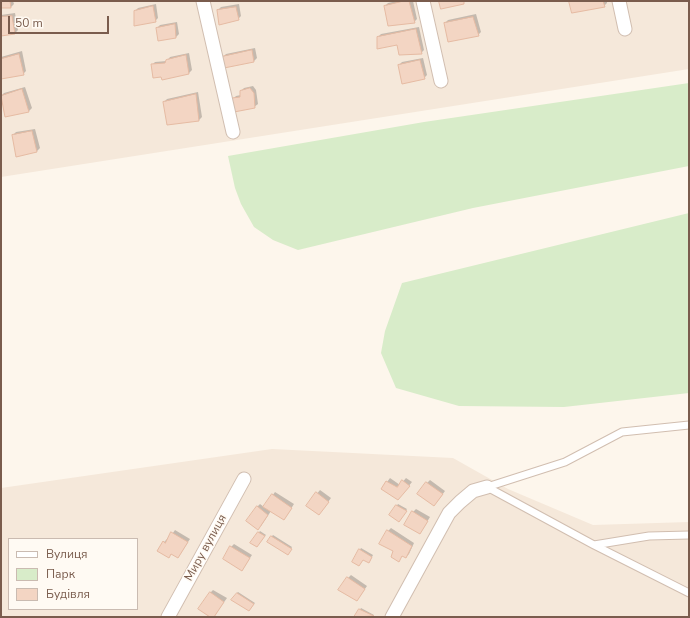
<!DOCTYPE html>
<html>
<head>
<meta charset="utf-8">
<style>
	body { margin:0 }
	#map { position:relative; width:690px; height:618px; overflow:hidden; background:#fdf6ec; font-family:"Nunito Sans",sans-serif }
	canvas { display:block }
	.frame { position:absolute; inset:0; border:2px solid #7a5c4d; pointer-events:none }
	.legend { position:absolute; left:8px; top:538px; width:130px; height:72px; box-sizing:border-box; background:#fffaf3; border:1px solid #cabbb1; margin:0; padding:5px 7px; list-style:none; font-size:12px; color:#7a5c4d }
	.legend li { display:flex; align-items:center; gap:8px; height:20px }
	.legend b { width:20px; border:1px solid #cabbb1 }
	.scale { position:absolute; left:8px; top:16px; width:101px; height:18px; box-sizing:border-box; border:2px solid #7a5c4d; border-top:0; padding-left:5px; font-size:12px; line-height:14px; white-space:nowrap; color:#7a5c4d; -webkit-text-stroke:3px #fffaf3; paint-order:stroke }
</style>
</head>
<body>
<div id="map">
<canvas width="690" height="618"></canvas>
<div class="frame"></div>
<ul class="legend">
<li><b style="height:5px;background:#fff"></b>Вулиця</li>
<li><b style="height:11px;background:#d8ecc9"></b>Парк</li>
<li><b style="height:11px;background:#f3d5c3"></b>Будівля</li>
</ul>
<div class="scale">50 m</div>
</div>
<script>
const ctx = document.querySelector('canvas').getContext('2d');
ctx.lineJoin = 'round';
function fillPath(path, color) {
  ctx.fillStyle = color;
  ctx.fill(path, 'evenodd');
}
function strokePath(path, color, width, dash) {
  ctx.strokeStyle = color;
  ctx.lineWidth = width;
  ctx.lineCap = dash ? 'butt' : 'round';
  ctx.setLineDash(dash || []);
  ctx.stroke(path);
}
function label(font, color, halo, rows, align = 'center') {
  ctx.font = font + ' "Nunito Sans",sans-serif';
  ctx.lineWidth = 3;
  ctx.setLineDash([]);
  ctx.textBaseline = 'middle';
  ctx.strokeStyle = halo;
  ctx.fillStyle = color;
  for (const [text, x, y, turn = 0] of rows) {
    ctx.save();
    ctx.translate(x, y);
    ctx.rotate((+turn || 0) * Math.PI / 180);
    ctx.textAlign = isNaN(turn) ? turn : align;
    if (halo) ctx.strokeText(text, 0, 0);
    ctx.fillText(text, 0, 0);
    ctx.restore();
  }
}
fillPath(new Path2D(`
	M1,1H689V69L1,177Z
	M272,449L453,458L508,489L593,525L689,522V617H1V488ZM9,539H137V609H9Z`), '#f5e8da');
fillPath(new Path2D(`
	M689,83V166L473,208L298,250L273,240L254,227L241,204L235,188L228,156L424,122Z
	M689,213V393L564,407L459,406L396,388L381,353L385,331L402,283Z`), '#d8ecc9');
fillPath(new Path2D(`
	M1,1H13L14,4L11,7H1Z
	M397,1H413L417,19L414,22L385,6L388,3Z
	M570,1H607V3L604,6Z
	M156,4L158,18L155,21L135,11L138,8Z
	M239,4L241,16L238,19L218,10L221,7Z
	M15,13L18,30L15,33L1,35V15Z
	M476,14L481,32L478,35L445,23L448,20Z
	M177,22L179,34L176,37L157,28L160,25Z
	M419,27L424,50L421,53L378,37L381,34Z
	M255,48L257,58L254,61L223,57L226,54Z
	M22,51L26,71L23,74L1,76V57Z
	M189,53L192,70L189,73L152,65L155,62L167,61L170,57Z
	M423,58L427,75L424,78L399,65L402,62Z
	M253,86L256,90L258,104L254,107L233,99L236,96L241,95V91L244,88Z
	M25,87L32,108L29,111L6,116L1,96L4,93Z
	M198,92L202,117L199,120L168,124L164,102L167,99Z
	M35,129L40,148L37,151L13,135L16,132Z
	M390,478L400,485L406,478L412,482L398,499L382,489Z
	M430,480L445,491L437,502L427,483Z
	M320,490L331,498L322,510L307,506Z
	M275,492L294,504L287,515L271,511L261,526L257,507L260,504L264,507Z
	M398,504L407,509L400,519L390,515Z
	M416,509L430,517L422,530L413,512Z
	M391,528L414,543L409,554L406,557L403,555L398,560L388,531Z
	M175,530L190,539L178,557L172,553L168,557L164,542L167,539L168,540Z
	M260,531L266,535L256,546L251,543Z
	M273,535L292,547L289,552L268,541Z
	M234,544L252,555L242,570L231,547Z
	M361,548L373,555L370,561L363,559L359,565L353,561Z
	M351,575L367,586L360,596L348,578Z
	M213,590L227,598L215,615L211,617L210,593Z
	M238,592L255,603L249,610L237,593Z
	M361,608L374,615L373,617L356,616Z`), '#0003');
const building = new Path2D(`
	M1,1H10L11,8H1Z
	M404,1H409L415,23L388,26L384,6Z
	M439,1H464V4L441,9Z
	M569,1H603L605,7L572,13Z
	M153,6L156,22L134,26V11Z
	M236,7L239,20L219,25L217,10Z
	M12,16L15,34L1,36V17Z
	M473,17L479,36L448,42L444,23Z
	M175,24L176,38L158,41L156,28Z
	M416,29L422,54L399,55L397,45L377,49V37Z
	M252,50L254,62L224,68L221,57Z
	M19,54L24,75L1,79V59Z
	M186,55L189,74L162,80L161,77L153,78L151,64L165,63L166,60Z
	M420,60L425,79L402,84L398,65Z
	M250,88L254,93L255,108L234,112L232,98L240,97V91Z
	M22,89L29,112L5,117L1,96Z
	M196,94L199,121L167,125L163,102Z
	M32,131L37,152L16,157L12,135Z
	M402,480L410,486L398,500L381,489L386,481L397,487Z
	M426,482L443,494L434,506L417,494Z
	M316,492L329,502L319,515L306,506Z
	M272,494L292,508L284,520L263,507Z
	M396,505L407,511L399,522L389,515Z
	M257,506L268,515L258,530L246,521Z
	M412,511L428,521L420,534L404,525Z
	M387,530L412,546L406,558L402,556L399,562L391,557L393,551L379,544Z
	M171,532L188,542L178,558L171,554L169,558L157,551L163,541L165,543Z
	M258,532L265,536L257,547L250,543Z
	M271,536L292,549L288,555L267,542Z
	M230,546L250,558L242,571L223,559Z
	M359,549L372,557L369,563L363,560L359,566L352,562Z
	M347,577L365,589L357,601L338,590Z
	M210,592L224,602L214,617H210L198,609Z
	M237,593L254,604L249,611L231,600Z
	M359,609L374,616L354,617Z`);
fillPath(building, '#f3d5c3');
strokePath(building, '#e6bba3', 1);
const service = new Path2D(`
	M487,487L594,545L649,536L689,535
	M487,487L565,462L622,432L689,425
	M594,545L689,593`);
const minor = new Path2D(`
	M203,1L233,132
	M423,1L441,81
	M619,1L625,29
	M168,617L244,479
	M392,617L449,513L460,502L473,491L487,487`);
strokePath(service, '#d1beb0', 9);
strokePath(minor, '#d1beb0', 15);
strokePath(service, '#fff', 7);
strokePath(minor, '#fff', 13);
label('12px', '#7a5c4d', '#fffaf3', [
	["Миру вулиця",206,548,-61]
]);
</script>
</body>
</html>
